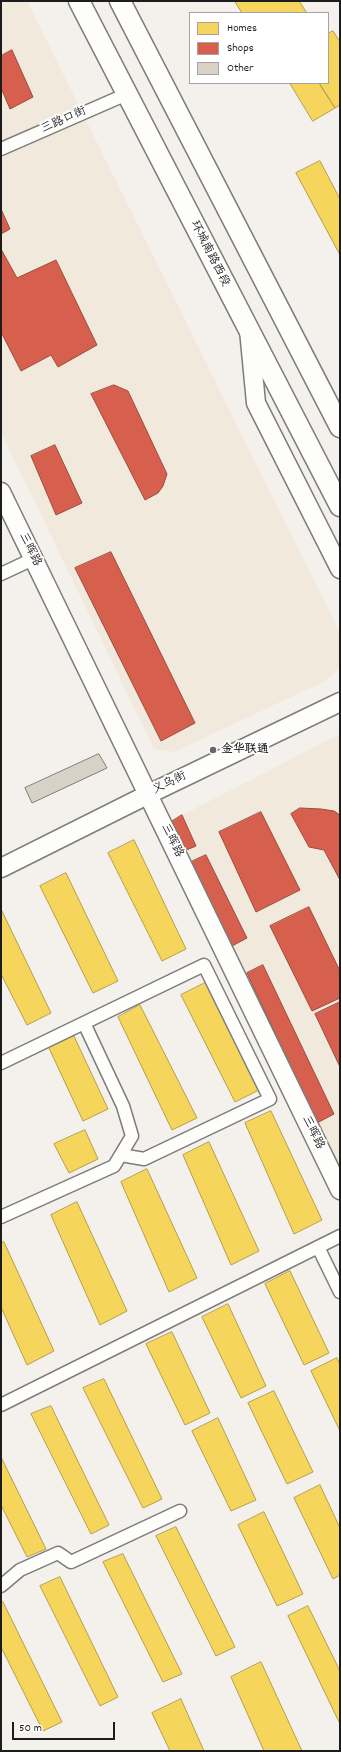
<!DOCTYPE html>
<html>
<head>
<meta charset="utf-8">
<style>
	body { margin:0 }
	#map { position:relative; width:341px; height:1752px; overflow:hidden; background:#f4f1ec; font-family:Dekko,sans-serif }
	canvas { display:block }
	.frame { position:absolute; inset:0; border:2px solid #1c1c1c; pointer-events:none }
	.legend { position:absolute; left:189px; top:12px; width:140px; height:72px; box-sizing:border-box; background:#fff; border:1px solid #a4a4a4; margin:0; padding:5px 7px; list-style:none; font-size:12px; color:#1c1c1c }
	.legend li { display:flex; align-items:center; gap:8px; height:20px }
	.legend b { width:20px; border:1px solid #a4a4a4 }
	.scale { position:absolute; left:12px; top:1722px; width:103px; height:18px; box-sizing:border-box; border:2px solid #1c1c1c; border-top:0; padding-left:5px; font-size:12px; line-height:14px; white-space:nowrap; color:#1c1c1c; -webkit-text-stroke:3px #fff; paint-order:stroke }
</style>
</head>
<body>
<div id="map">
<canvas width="341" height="1752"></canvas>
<div class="frame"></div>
<ul class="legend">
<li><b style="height:11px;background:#f6d55c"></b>Homes</li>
<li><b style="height:11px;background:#d6604d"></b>Shops</li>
<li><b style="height:11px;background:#d8d2c6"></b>Other</li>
</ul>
<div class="scale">50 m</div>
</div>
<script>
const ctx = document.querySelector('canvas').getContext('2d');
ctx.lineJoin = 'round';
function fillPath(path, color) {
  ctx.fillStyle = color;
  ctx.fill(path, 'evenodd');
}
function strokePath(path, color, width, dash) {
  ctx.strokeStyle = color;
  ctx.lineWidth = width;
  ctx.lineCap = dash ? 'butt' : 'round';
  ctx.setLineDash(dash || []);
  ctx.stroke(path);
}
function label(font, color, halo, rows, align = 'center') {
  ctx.font = font + ' Dekko,"LXGW WenKai TC",sans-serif';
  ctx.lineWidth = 4;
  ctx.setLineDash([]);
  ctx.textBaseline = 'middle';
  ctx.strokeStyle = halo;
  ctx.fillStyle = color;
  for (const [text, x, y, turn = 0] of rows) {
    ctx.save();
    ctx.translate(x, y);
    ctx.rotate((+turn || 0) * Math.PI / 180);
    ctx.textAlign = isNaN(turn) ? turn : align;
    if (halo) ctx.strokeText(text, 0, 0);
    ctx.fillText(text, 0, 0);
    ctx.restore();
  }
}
fillPath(new Path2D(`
	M1,1H27L340,633V668L325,681L174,752L154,749L1,432Z
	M340,734V1168L165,824Z`), '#f1e9dc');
const homes = new Path2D(`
	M237,1H299L307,13H242L235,2Z
	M333,31L340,42V105L335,108L319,83H328V34Z
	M290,83H319L335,108L313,121Z
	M320,161L340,199V255L296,173Z
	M134,840L186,949L162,961L108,853Z
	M66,873L118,981L93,993L40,886Z
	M1,909L51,1013L27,1025L1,974Z
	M207,982L259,1090L235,1102L181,995Z
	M140,1005L197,1118L172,1130L118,1017Z
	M73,1034L108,1109L83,1121L48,1046Z
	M271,1111L322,1220L294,1234L245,1123Z
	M85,1130L98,1159L69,1173L54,1144Z
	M209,1142L259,1251L231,1265L183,1155Z
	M147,1169L197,1278L169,1292L121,1182Z
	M77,1202L127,1311L100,1325L51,1215Z
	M4,1242L54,1351L27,1365L1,1307V1243Z
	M290,1271L329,1353L304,1365L265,1284Z
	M228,1304L266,1386L241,1398L202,1317Z
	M172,1332L210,1413L185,1425L146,1344Z
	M337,1358L340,1365V1431L311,1371Z
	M104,1379L162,1499L143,1508L83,1388Z
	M274,1391L313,1472L287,1484L248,1403Z
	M51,1406L109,1525L91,1534L31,1414Z
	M218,1418L256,1500L231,1511L192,1431Z
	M1,1457L46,1549L27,1557L1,1505Z
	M320,1485L340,1528V1575L333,1579L294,1498Z
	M264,1512L303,1594L277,1606L238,1525Z
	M176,1527L235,1647L216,1656L156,1536Z
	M123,1554L182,1674L163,1682L103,1562Z
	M60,1577L118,1697L100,1706L40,1586Z
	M3,1602L62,1722L43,1731L1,1647V1603Z
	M308,1606L340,1671V1724L288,1616Z
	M261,1662L302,1751H264L231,1677Z
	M181,1699L204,1751H170L152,1713Z`);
fillPath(homes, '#f6d55c');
strokePath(homes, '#b59e49', 1);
const shops = new Path2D(`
	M12,50L33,97L10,109L1,88V56Z
	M1,209L10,229L1,234Z
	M1,249L17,278L56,260L97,345L58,367L51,355L21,371L1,332Z
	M114,385L128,391L167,474L163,486L158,493L145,500L91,394Z
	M55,445L82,503L56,515L31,456Z
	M111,552L195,723L161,741L75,568Z
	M300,808L321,809L334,811L340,815V880L324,850L309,847L291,814Z
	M261,812L300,890L256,912L219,832Z
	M182,815L196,846L184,851L171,822Z
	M206,855L247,938L232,946L191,862Z
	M309,907L340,971V998L312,1011L270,926Z
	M263,965L334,1114L317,1123L247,973Z
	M340,1002V1067L315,1014Z`);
fillPath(shops, '#d6604d');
strokePath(shops, '#9e4c3e', 1);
const building = new Path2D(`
	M99,754L107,768L32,803L25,788Z`);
fillPath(building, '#d8d2c6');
strokePath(building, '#7d7c7a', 1);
const street = new Path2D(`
	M1,149L127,94
	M1,574L33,559
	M1,1063L204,965L270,1099L144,1159L121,1155
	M1,1217L114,1166L132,1136L123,1106L84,1023
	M318,1247L340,1292
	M1,1405L340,1236
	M1,1586L20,1570L58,1553L71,1562L180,1511`);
const secondary = new Path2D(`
	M249,330L256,403L340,569
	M1,492L340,1190
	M1,868L149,794L340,702`);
const primary = new Path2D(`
	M79,1L340,506
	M120,1L340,427`);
strokePath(street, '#7d7c7a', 15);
strokePath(secondary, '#7d7c7a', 21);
strokePath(primary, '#7d7c7a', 23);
strokePath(street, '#fdfdfc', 12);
strokePath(secondary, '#fdfdfc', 18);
strokePath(primary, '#fdfdfc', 20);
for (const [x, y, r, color] of [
	[213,750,4,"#686765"]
]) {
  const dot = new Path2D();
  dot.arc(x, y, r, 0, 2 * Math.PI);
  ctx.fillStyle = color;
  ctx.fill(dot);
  strokePath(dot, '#fff', 1.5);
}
label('12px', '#1c1c1c', '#fff', [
	["三路口街",64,121,-24],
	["环城南路西段",209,254,63],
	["三晖路",29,550,64],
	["义乌街",170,784,-26],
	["三晖路",171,841,64],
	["三晖路",312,1133,64]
]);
label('bold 12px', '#1c1c1c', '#fff', [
	["金华联通",221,750]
], 'left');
</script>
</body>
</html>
